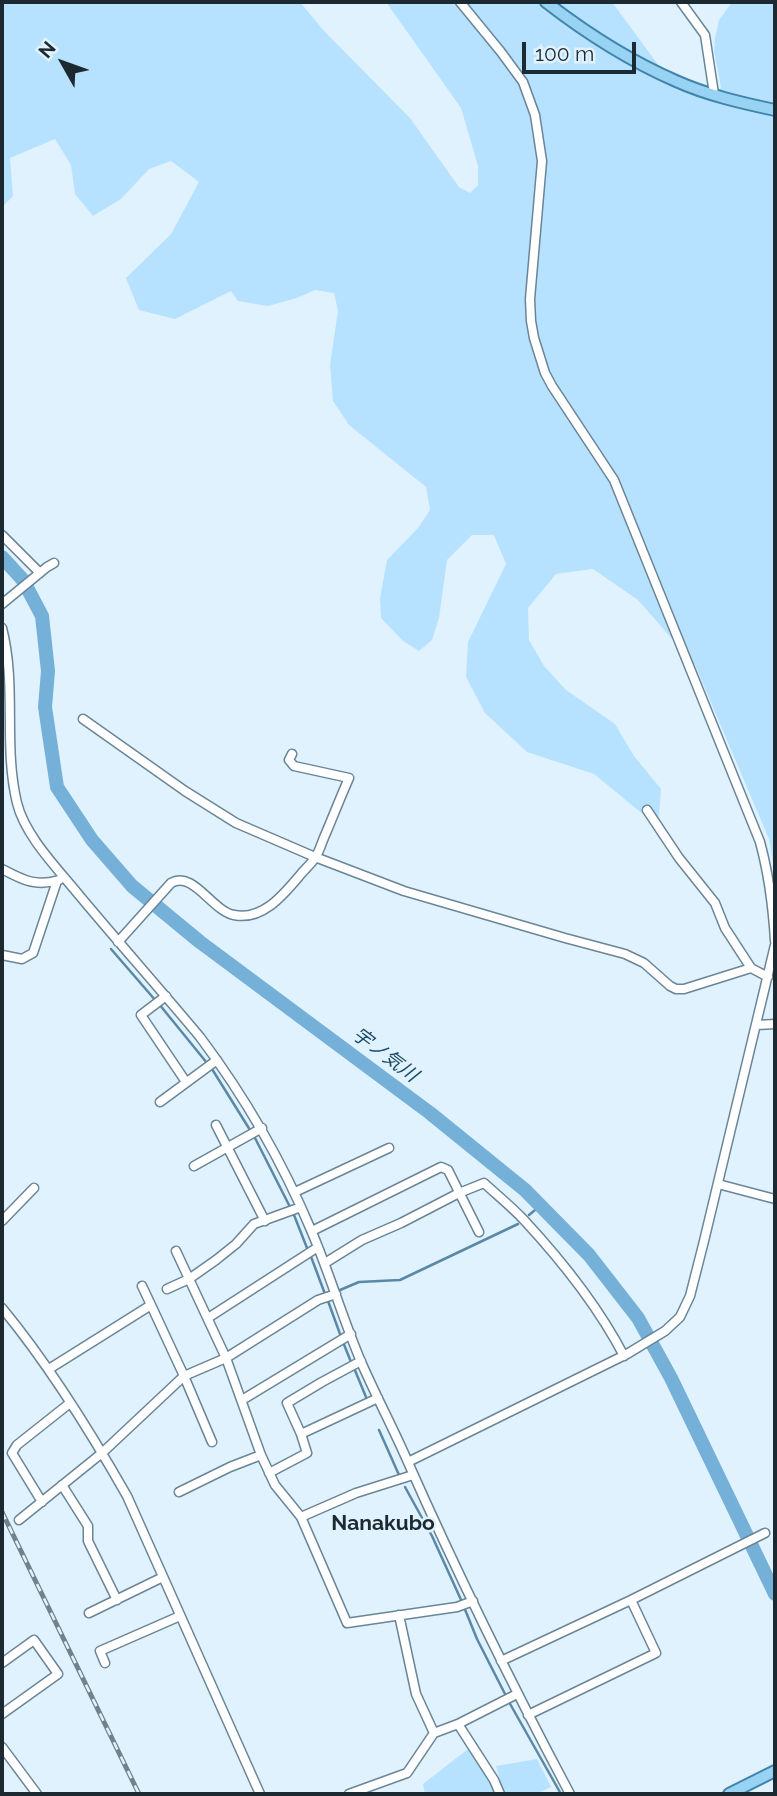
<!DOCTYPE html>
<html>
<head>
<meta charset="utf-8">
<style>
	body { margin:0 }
	#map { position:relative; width:777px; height:1796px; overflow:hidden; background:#e0f2fe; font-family:Raleway,sans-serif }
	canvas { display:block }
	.frame { position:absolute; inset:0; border:4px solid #1d2930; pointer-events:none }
	.north { position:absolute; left:28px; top:28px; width:70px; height:70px; -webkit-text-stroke:5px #e0f2fe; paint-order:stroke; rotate:310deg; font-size:19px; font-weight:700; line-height:28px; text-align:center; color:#1d2930 }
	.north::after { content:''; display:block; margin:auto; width:24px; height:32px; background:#1d2930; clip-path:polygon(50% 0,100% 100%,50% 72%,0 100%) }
	.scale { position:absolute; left:522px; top:42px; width:114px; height:32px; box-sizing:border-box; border:4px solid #1d2930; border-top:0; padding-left:9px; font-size:21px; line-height:24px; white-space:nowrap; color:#1d2930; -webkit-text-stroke:5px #e0f2fe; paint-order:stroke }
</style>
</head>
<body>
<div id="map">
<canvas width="777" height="1796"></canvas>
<div class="frame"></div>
<div class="north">N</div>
<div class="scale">100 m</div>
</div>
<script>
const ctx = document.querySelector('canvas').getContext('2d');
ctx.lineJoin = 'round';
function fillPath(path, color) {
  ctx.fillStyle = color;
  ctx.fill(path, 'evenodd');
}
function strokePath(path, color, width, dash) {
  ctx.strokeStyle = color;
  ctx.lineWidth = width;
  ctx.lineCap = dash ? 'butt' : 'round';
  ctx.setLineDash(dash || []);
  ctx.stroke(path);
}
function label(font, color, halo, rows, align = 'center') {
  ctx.font = font + ' Raleway,"Noto Sans JP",sans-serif';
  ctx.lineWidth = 5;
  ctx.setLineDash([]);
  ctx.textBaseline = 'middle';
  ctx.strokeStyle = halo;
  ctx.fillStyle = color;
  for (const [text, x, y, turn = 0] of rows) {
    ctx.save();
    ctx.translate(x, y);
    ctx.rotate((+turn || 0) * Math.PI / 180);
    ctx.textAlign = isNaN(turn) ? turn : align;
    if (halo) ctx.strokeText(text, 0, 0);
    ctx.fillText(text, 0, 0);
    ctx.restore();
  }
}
fillPath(new Path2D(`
	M2,2H300L324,31L410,118L459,187L470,193L478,185V166L461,108L386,2H612L676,89L714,102L721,87L714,51L715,38L719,20L732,2H775V875L769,839L695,665L638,600L593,569L556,574L528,608L529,640L544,666L566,690L615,724L634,756L661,789L659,817L644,815L594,774L527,752L485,713L466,677L468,642L506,564L494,535H472L447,560L439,618L432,640L419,651L403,641L381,618L380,598L387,560L418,528L430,510L426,487L349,425L333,401L330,365L338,311L334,293L315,290L297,298L268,306L238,301L231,291L175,319L139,310L126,278L171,234L199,182L171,161L149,169L121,199L93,216L75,194L71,165L55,139L10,158L13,196L2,207Z
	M468,1749L492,1784L500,1780L496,1766L537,1759L551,1787L536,1794H425L423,1784Z`), '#b7e2ff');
strokePath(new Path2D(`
	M111,949L156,1001
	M159,1004L207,1063
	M212,1069L250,1130
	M254,1136L290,1207
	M294,1215L307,1248
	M529,1215L540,1206
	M310,1254L325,1294
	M340,1290L359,1282L400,1280L518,1224
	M328,1301L340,1334
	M343,1342L351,1362
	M354,1368L366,1397
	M379,1430L399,1475
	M405,1487L432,1536L462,1602
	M464,1607L477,1639L505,1694
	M509,1702L561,1794`), '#5a88a6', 2.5);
strokePath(new Path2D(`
	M2,557L23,580L42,616L48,671L45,707L57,787L92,840L132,886L200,942L430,1113L525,1190L589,1255L638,1318L671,1378L775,1594`), '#74b0d8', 14);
const minor = new Path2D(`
	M460,2L501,52L523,82L535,115L542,161L530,299L531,321L534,338L545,373L552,386L614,480L760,842C769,875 773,907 775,941
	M681,2L705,35L714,94
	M2,535L40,573
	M2,604L47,567L54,563
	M2,628C17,686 3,745 17,803C25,836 58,869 79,895C119,943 160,989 200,1037C245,1097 282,1161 311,1230C330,1274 343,1320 362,1364C376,1396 393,1428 407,1460C457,1573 512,1685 570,1794
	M83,719L185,791L236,823L315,857L404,891L565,938L625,954L644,963L670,986L676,989H684L751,968L768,977
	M647,810L679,858L715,903L725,928L751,968
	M2,869C23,880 35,887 59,880
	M118,942L171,883C193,870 212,911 234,915C263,921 284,894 301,874C305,869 311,864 315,858C320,851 322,841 326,833C334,814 341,796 349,778L294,766L289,760L292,754
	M2,955L22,959L33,953L57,881
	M166,996L141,1015L186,1082
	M757,1025L775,1024
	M160,1102L217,1060
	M216,1125L265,1221
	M194,1166L262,1128
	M718,1184L775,1199
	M295,1192L389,1148
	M2,1221L34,1188
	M312,1231L441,1167L448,1170L479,1232
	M176,1251L226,1358L261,1455L275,1485L301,1517L347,1623L457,1607L473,1601
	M325,1263L362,1240L401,1223L459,1193L484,1183C497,1195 512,1207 524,1220C562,1261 598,1306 624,1356
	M142,1286L151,1305
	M167,1289L189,1279L216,1260L236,1244L254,1224L301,1207
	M2,1308C50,1366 90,1431 127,1496L260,1794
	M208,1318L318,1247
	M49,1369L151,1305L184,1376L212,1442
	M242,1400L351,1334
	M301,1434L378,1398
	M408,1462L627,1354L665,1331L680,1317L690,1296L704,1241L775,945
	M269,1473L307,1453L301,1434L287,1403L322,1382L361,1361
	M62,1485L88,1526V1541L117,1600
	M179,1492L230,1467L261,1455
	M42,1502L12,1453L17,1445L70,1403
	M301,1517L356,1493L413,1475
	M19,1520L102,1453L184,1376L226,1358L318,1300L336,1294
	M89,1613L163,1577
	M399,1615L416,1694L434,1733
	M501,1661L631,1600L765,1533
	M2,1663L34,1640L58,1674L2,1714
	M105,1663L100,1651L180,1616
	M528,1715L656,1653L631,1600
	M458,1724L494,1780L500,1794
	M2,1747L37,1794
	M349,1794L407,1773L434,1733L458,1724L517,1694`);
const major = new Path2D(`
	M546,2C586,33 630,61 676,81C707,95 742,103 775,110
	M729,1794L775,1771`);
strokePath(minor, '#6a8597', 11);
strokePath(major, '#4184ab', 14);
strokePath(minor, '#fff', 8);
strokePath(major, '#99d3f4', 10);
const rail = new Path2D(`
	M2,1512L139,1794`);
strokePath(rail, '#73818a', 5);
strokePath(rail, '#e0f2fe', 2.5, [8]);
label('italic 19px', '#1b4a66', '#e0f2fe', [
	["宇ノ気川",385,1055,37]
]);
label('bold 21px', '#1d2930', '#e0f2fe', [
	["Nanakubo",383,1524]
]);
</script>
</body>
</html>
